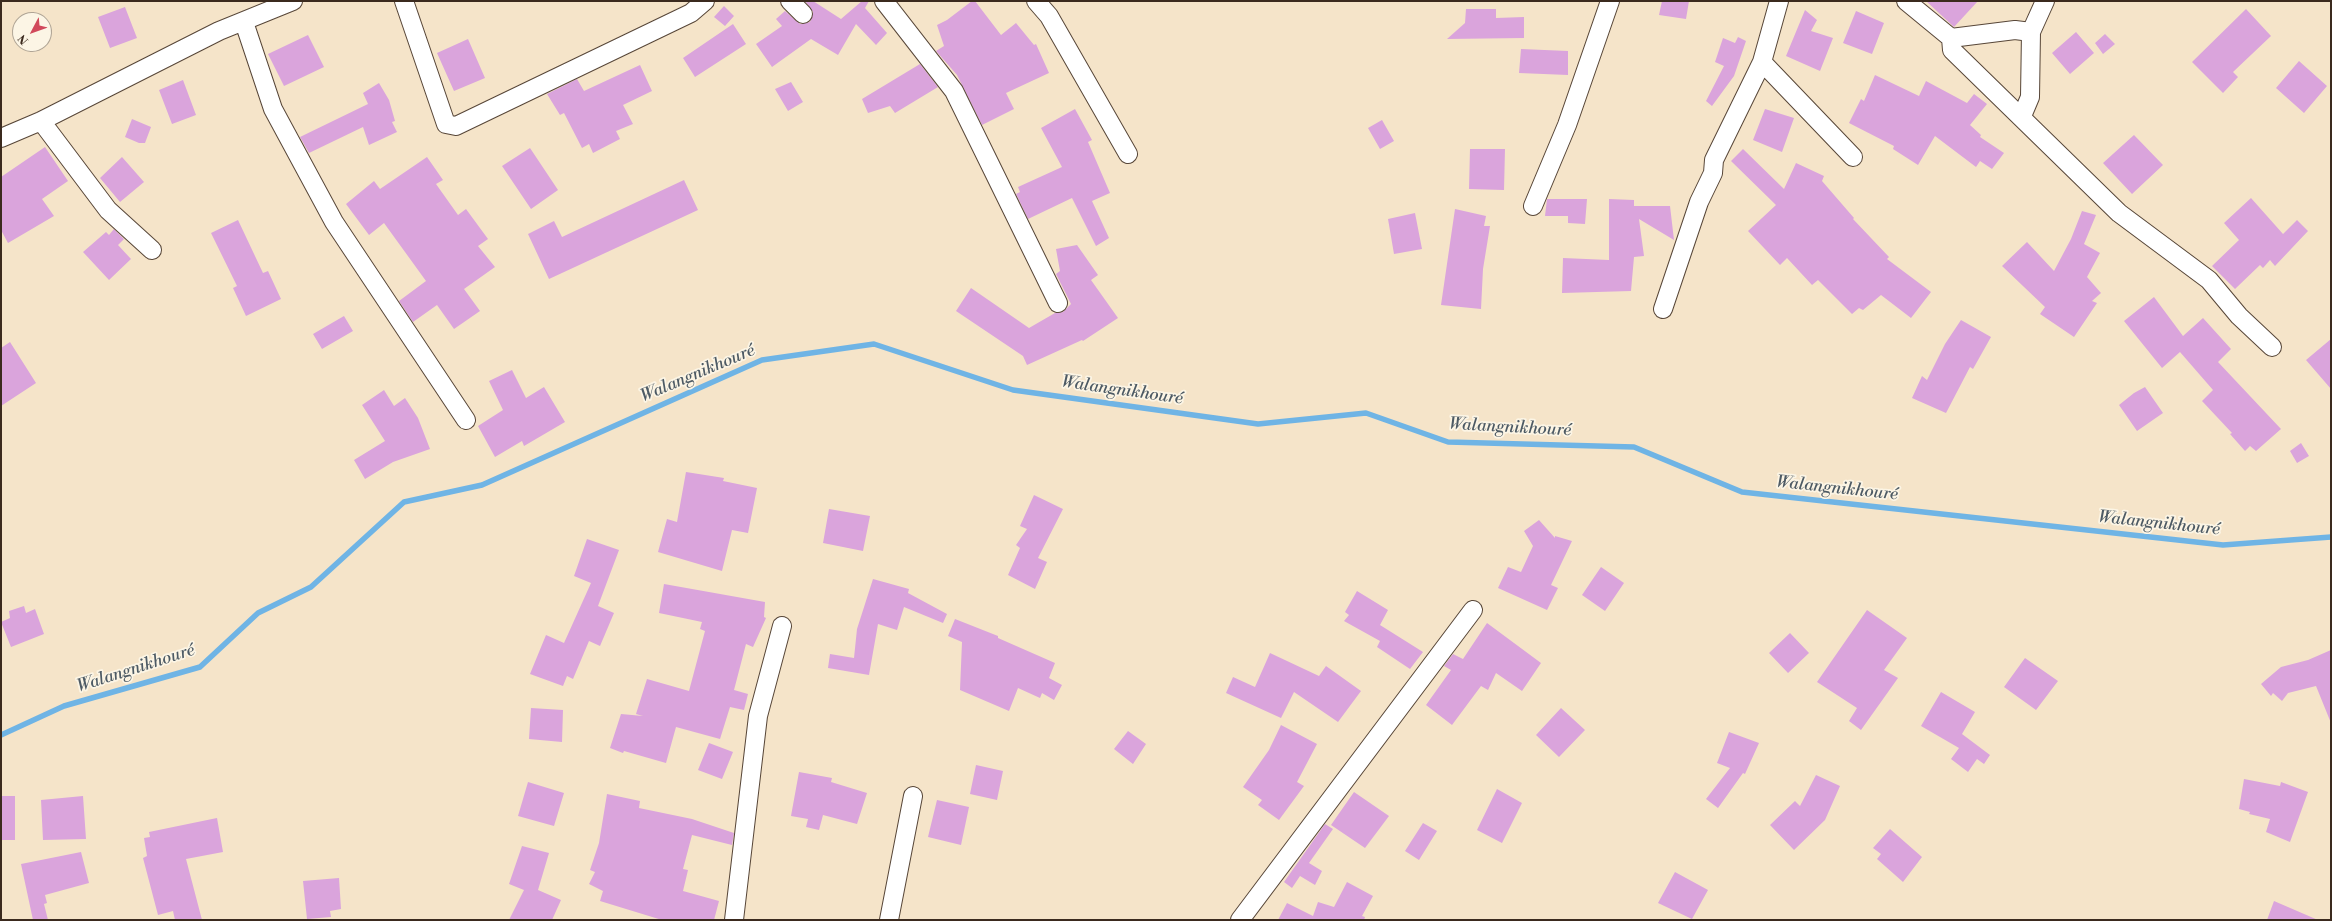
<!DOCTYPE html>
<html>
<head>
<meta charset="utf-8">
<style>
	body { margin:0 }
	#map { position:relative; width:2332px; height:921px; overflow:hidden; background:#f5e4c9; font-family:"Libre Bodoni",serif }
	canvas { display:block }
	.frame { position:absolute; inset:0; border:2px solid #3b2a1e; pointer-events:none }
	.north { position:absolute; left:12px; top:12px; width:40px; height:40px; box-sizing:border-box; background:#fcf5e5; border:1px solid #afa495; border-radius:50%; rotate:229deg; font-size:11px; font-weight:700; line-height:16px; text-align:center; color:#3b2a1e }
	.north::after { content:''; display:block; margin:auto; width:14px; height:18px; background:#d1495b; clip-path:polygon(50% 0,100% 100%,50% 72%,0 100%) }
</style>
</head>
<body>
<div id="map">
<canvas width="2332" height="921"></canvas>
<div class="frame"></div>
<div class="north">N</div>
</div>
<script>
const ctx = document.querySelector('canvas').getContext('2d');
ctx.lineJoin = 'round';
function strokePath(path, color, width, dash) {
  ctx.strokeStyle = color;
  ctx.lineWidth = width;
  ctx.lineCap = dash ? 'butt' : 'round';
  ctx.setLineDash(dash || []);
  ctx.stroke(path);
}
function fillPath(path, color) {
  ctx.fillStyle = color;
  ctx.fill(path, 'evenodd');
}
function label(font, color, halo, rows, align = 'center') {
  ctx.font = font + ' "Libre Bodoni",serif';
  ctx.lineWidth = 3.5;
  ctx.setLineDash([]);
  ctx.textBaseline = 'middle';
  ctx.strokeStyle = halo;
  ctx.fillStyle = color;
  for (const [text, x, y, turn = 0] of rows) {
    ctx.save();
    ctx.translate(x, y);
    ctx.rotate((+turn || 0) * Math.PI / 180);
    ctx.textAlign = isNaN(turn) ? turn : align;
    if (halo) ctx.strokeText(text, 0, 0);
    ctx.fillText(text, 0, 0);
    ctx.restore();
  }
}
strokePath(new Path2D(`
	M1,735L64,706L200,667L258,613L311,587L404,502L482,485L762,360L874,344L1013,390L1258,424L1366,413L1448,442L1634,447L1742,492L2223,545L2331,537`), '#6fb4e5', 5.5);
fillPath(new Path2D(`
	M805,1H813L841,19L862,1H869L865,8L887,33L876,45L856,24L838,55L811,39L772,67L756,44L782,26L776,19L785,11L800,24L810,22L813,12Z
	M972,1H975L1001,35L1016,23L1034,45L1036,44L1049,73L1006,93L1014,109L982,125L957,75L936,51L944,46L937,25L947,20Z
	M1662,1H1689L1686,19L1659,15Z
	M1926,1H1978L1954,27Z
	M724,6L734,16L725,26L714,17Z
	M125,7L137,38L110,48L98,17Z
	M1466,9H1496V18L1524,17V38L1447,39L1465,23Z
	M2246,9L2271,36L2233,72L2238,77L2223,93L2192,62Z
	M1805,10L1817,20L1811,31L1833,38L1820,71L1786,56Z
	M1856,11L1884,23L1872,54L1843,43Z
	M733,24L746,44L695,77L683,58Z
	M2076,32L2094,53L2070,74L2052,53Z
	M2105,34L2115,44L2103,54L2095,43Z
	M308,35L324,67L284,86L268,54Z
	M1738,37L1746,41L1734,76L1712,106L1706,101L1724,66L1715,62L1723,38L1735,43Z
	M468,39L485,78L454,91L437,53Z
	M1521,49L1568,51V75L1519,73Z
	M2299,61L2327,86L2304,113L2276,88Z
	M920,64L938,87L895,113L890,106L868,113L862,99Z
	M640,65L652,91L623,105L633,124L616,131L620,139L593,153L589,144L582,148L564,113L560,115L547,94L577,79L584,91Z
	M1875,75L1919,96L1926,81L1967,103L1974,94L1987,104L1970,125L1981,135L1980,137L2004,153L1992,169L1980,161L1976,167L1935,136L1918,165L1893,149L1894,146L1849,123L1861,99L1864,101Z
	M183,80L196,115L172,124L159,90Z
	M791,82L803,102L788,111L775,89Z
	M379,83L389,100L395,121L392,122L397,132L369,145L363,127L309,153L300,137L368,104L363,93Z
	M1075,109L1092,140L1088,142L1110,193L1092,201L1109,238L1096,246L1072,198L1028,219L1016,194L1020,192L1018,187L1062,167L1041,128Z
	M1765,109L1794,118L1782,152L1753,140Z
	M132,119L151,127L145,143H139L125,137Z
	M1382,120L1394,141L1380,149L1368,128Z
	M2134,135L2163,165L2132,194L2103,163Z
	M45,147L68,181L42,199L54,216L8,243L1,230V177Z
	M530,148L558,190L531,209L502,166Z
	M1470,149H1505L1504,190L1469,189Z
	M1743,149L1784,189L1796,163L1824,176L1822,181L1854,218L1853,219L1889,257L1887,259L1931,292L1911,318L1881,295L1863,310L1859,308L1852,314L1818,280L1812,285L1787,258L1780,265L1748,231L1776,205L1731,161Z
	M122,157L144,182L120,202L100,178Z
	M427,157L443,180L436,184L458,215L466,209L488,239L478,246L495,267L464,289L480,311L454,329L437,305L413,322L399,301L426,281L384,223L369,235L346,204L374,181L380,189Z
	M684,180L698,210L549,279L528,234L554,221L562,237Z
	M2251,198L2283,234L2297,220L2308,231L2275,266L2270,260L2263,268L2260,265L2235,289L2212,266L2239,240L2224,223Z
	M1547,199H1587L1585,224L1568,223V216H1545Z
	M1609,199L1634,200V206H1670L1674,240L1639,219L1644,256L1634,257L1631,291L1562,293L1563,258L1609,260Z
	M1455,209L1486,216L1484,226H1490L1483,269L1481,309L1441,305Z
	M2082,211L2096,215L2084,244L2100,253L2087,277L2101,293L2092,301L2097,303L2074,337L2040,314L2045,307L2002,266L2027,242L2054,271L2071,239Z
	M1415,213L1422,249L1394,254L1388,219Z
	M238,220L263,273L268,271L281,299L246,316L233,288L237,286L211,233Z
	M114,229L124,239L118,245L131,259L109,280L83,252L106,232L109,235Z
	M1077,245L1098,275L1091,280L1118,318L1083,341L1082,340L1027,365L1023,356L956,311L971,288L1029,328L1055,313L1063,312L1071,304L1056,274L1060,271L1056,249Z
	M2154,297L2183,336L2203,318L2231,349L2218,362L2281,429L2256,451L2250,446L2245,451L2230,434L2232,433L2202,401L2213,390L2180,352L2162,368L2124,321Z
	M344,316L353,331L322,349L313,334Z
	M1961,320L1991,337L1973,369L1970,367L1946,413L1912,398L1922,376L1927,380L1945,344Z
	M2331,339V389L2306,360Z
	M10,342L36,383L1,406V348Z
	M512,370L526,398L544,387L565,422L524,446L522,441L495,457L478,426L503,410L489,381Z
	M2145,387L2163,413L2137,431L2119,405L2134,393Z
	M384,390L394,406L405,398L418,418L430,449L393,462L365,479L354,460L385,441L362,405Z
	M2301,443L2309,456L2297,463L2290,451Z
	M686,472L724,478L723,481L757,488L748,533L732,530L722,571L658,552L667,519L677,522Z
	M1034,495L1063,509L1038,558L1047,562L1035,589L1008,575L1020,548L1016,545L1027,529L1020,526Z
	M829,509L870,516L863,551L823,543Z
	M1539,520L1555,538V536L1572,541L1551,585L1558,588L1547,610L1498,588L1508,567L1521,572L1533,546L1524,531Z
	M587,539L619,550L598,606L614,613L600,646L589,641L573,679L567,676L563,686L530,674L546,635L564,643L591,583L574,576Z
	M1601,567L1624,583L1605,611L1582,595Z
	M873,579L909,589L908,593L947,614L943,623L904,607L897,630L878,624L869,675L828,668L830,654L854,658L857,629Z
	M664,584L765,602L764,617L766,618L753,647L746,644L734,690L748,694L744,710L730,707L720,739L676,727L666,763L624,751L623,753L610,748L621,714L643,716L636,714L647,679L689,691L705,631L700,629L702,622L659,613Z
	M1357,591L1388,610L1380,625L1423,652L1410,669L1377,647L1380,641L1344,621L1349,615L1345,612Z
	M24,606L26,613L35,609L44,634L11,647L1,622L10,618L9,611Z
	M1867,610L1907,638L1884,670L1898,678L1861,730L1849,721L1857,708L1817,682Z
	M955,619L998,636V638L1055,663L1049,678L1062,685L1054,700L1042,693L1040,698L1018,688L1009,711L960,690L962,642L948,636Z
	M1487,623L1541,663L1522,691L1496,673L1488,690L1481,686L1452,725L1426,705L1451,670L1444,666L1453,654L1463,659Z
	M1790,633L1809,653L1788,673L1769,653Z
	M2331,650V723L2316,686L2288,693L2282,701L2273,693L2271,696L2261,684L2281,667L2308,660Z
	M1270,653L1319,676L1326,666L1361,691L1338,722L1294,692L1281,718L1226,693L1233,677L1255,687Z
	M2025,658L2058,681L2036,710L2004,687Z
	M1941,692L1975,712L1962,734L1990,755L1984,764L1977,759L1968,772L1951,759L1959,748L1921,726Z
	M531,708L563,710L562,742L529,739Z
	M1561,708L1585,730L1559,757L1536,735Z
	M1281,725L1317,744L1297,782L1304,786L1279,820L1258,805L1262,800L1243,787L1269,750Z
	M1128,731L1146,744L1133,764L1114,749Z
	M1729,732L1759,743L1745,774L1743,773L1718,808L1706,799L1730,768L1717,763Z
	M709,743L733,752L722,779L698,770Z
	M976,765L1003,771L997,800L970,794Z
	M799,772L832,778L831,782L867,793L857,824L823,815L819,830L806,827L808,819L791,816Z
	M1816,775L1840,786L1825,820L1794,850L1770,825L1795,801L1800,806Z
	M2244,779L2280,786L2281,782L2308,792L2290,842L2266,832L2270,819L2249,814L2250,812L2239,809Z
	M528,782L564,793L554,826L518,816Z
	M1497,789L1522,803L1502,843L1477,830Z
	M1354,792L1389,816L1365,848L1331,825Z
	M607,794L640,801L639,808L692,819L734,833L732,845L692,835L683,869L688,870L683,891L719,901L714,920H662L600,901L603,891L589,884L595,872L590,870L599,843Z
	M1,796H15V840H1Z
	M83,796L86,839L43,840L41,800Z
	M937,800L969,807L961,845L928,837Z
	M217,818L223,852L186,859L202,920H175L173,911L158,915L143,858L147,856L144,838L150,837L149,832Z
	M1423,823L1437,831L1419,860L1405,851Z
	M1325,824L1333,829L1309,863L1322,871L1315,885L1300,876L1292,888L1284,882Z
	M1890,829L1922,857L1903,882L1877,859L1881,854L1873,848Z
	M522,846L549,853L538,890L561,900L552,920H509L524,890L509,884Z
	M81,852L89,883L45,895L47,903L44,904L48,920H33L21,864Z
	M1675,872L1708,890L1692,919L1658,903Z
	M339,878L341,909L330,911L331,917L307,919L303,881Z
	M1347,882L1373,896L1362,916L1365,917L1364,920H1278L1287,903L1313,916L1318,902L1334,907Z
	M2274,901L2318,920H2267Z`), '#daa4dc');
const street = new Path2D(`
	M404,1L446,124L456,126L691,13L705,1
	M790,1L803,14
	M884,1L954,91L1058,303
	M1036,1L1049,16L1128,154
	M1906,1L1951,38L1952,50L2119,213L2209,280L2239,316L2272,347
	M244,22L273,109L334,222L466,420
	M1951,38L2015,30L2031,32
	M1762,62L1853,157
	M2022,116L2030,97L2031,32L2045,1
	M41,121L108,210L152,250
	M1,138L41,121L219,31L293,1
	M1533,206L1567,125L1610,1
	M1663,309L1699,202L1713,173L1714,160L1762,62L1779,1
	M734,920L758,716L782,626
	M889,920L913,796
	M1240,920L1473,610`);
strokePath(street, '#574638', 20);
strokePath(street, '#fff', 18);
label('italic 17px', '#4d5a64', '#fcf5e5', [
	["Walangnikhouré",698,374,-23],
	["Walangnikhouré",1122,391,8],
	["Walangnikhouré",1510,428,3],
	["Walangnikhouré",1837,489,6],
	["Walangnikhouré",2159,524,6],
	["Walangnikhouré",136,669,-18]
]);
</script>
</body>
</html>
